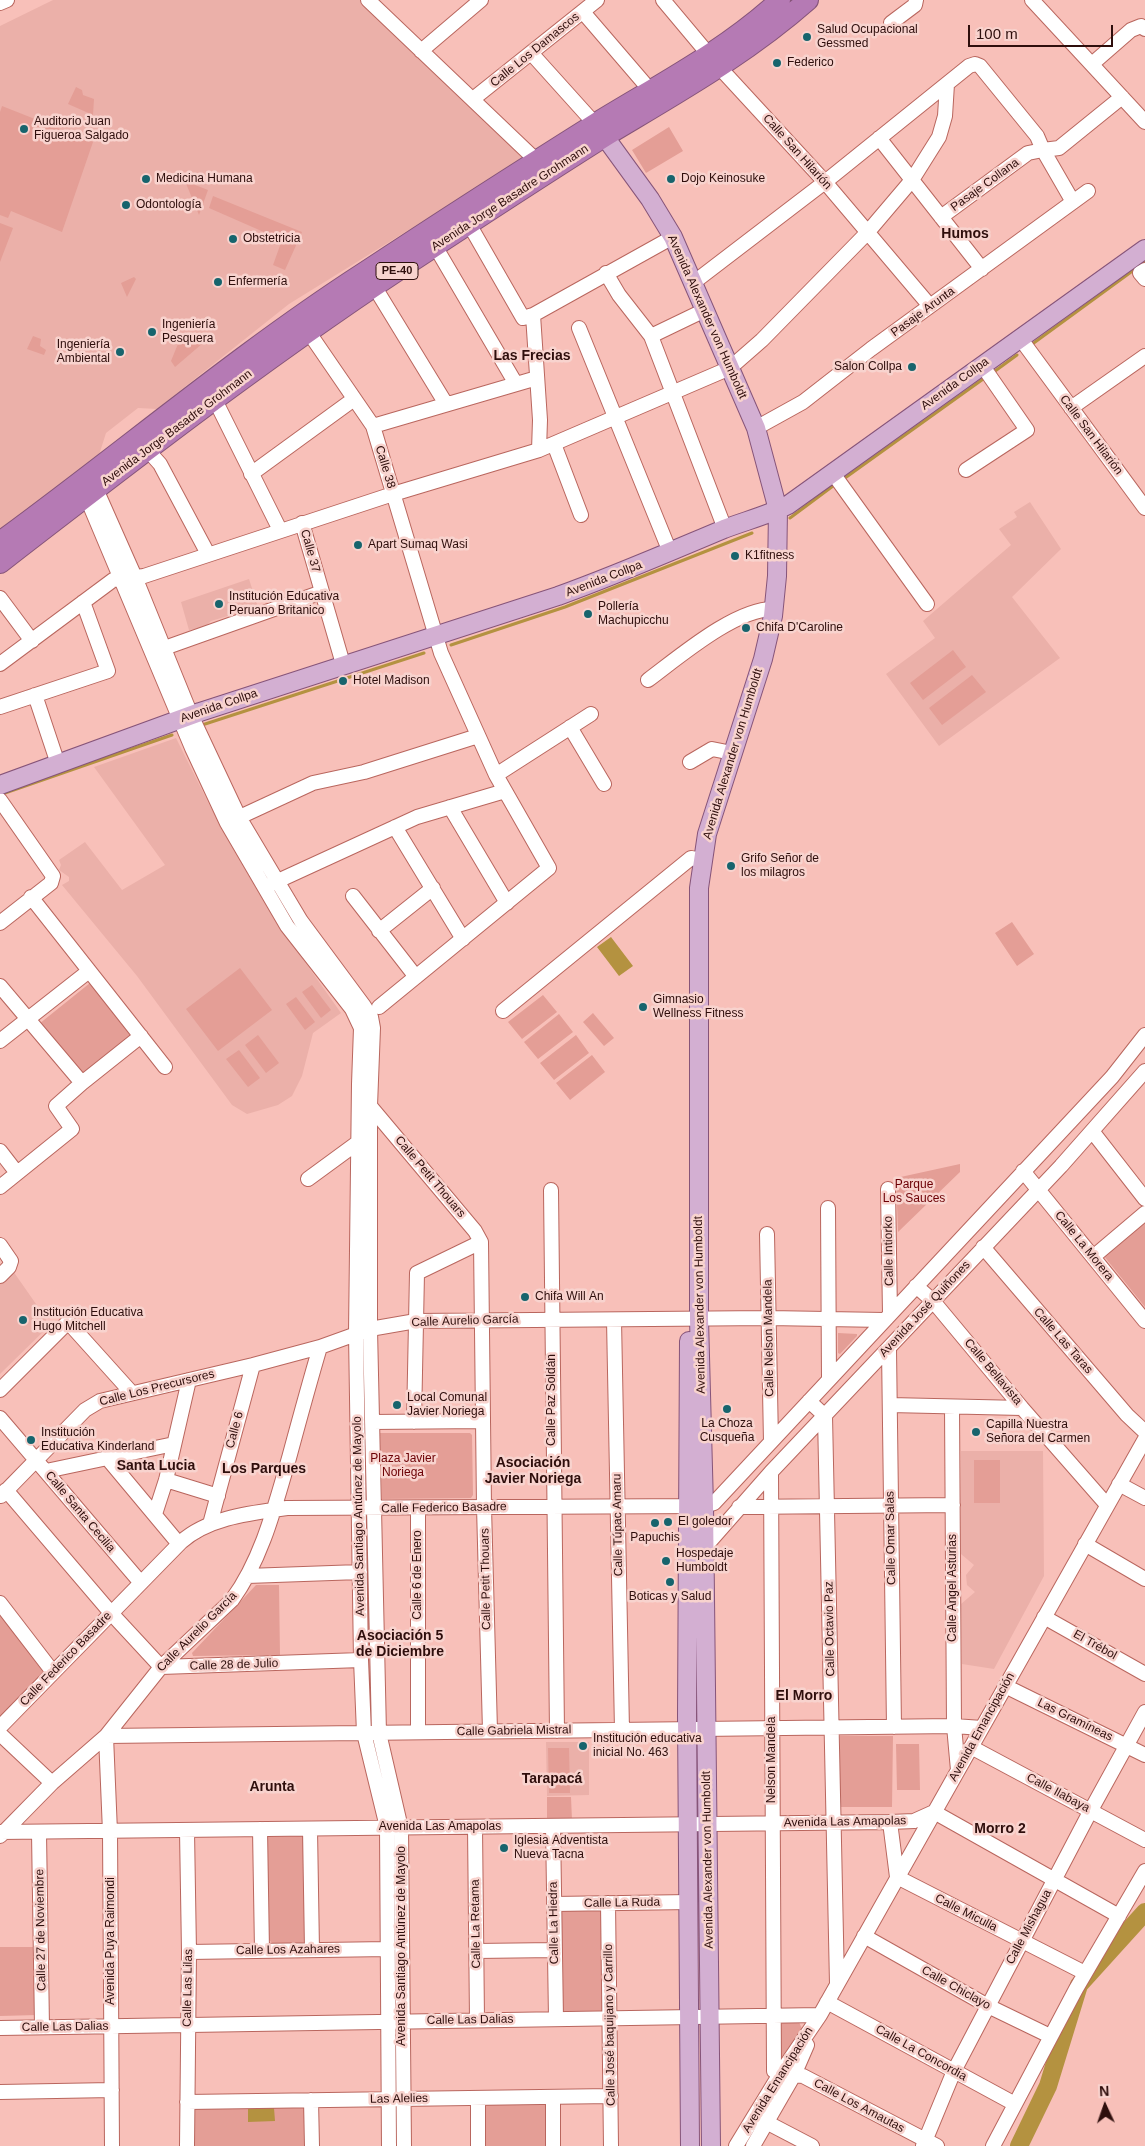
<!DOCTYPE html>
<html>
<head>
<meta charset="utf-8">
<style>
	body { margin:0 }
	#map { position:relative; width:1145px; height:2146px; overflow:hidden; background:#f8c0b9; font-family:Helvetica,sans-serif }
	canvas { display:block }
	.north { position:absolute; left:1080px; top:2081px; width:50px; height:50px; -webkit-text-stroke:4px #f8d3ce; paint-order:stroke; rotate:357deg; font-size:14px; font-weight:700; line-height:20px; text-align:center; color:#2e0e0c }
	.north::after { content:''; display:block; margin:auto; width:18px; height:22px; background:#2e0e0c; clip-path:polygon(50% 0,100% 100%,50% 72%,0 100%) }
	.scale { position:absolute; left:968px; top:25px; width:145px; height:22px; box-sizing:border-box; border:2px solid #2e0e0c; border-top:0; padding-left:6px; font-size:15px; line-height:18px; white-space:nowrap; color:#2e0e0c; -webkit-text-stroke:4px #f8d3ce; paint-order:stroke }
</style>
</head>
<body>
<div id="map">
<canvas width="1145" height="2146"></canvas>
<div class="north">N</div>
<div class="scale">100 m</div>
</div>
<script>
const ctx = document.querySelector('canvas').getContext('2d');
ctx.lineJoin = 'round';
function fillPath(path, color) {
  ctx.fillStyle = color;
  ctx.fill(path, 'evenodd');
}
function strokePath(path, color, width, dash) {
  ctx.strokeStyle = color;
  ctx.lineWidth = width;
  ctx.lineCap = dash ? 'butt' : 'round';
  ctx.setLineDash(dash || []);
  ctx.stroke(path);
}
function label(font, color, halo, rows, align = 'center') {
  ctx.font = font + ' Helvetica,sans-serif';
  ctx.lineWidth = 5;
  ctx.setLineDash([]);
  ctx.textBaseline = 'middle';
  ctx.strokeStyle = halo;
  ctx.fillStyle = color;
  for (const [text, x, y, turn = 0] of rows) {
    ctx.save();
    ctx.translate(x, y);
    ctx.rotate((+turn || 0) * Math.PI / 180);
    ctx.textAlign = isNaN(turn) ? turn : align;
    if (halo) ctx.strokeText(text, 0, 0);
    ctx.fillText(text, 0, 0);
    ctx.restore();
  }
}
fillPath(new Path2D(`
	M53,0H361L525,158L289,304L157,409L138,408L106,433L99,455L0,531V26Z
	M1030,502L1061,549L1012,597L1060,658L939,746L886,674L935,638L923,621L1011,545L999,529L1017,517L1014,512Z
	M249,579L258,607L211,621L205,627L189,630L181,602Z
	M176,738L211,808L281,928L341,1013L313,1033L302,1076L292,1096L278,1105L247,1114L232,1105L137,976L62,885L69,881V877L59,870L61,865L59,860L85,842L122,890L165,865L94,767Z
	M13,1271L43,1314L49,1326L0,1374V1284Z
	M961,1451H1043L1044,1576L994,1669L962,1664L961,1604L975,1592L967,1585L966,1575L974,1565L961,1554Z
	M546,1742H589V1795L547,1796Z`), '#ebb0a9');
fillPath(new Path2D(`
	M76,87L82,90L83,95L94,99L93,115L68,104Z
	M2,106L93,142L62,232L11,211L8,218L0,215V112Z
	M669,127L683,151L646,173L632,150Z
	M185,181L208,190L199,215Z
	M213,196L302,232L285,270L273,265L282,240L209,208Z
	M0,223L13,228L0,262Z
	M134,277L136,279L127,297L121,283Z
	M182,334L203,343L175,367L171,361Z
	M33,336L41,339L40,346L46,350L44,355L27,349Z
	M953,650L966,667L923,700L910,683Z
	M972,675L986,692L942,725L929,708Z
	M1012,922L1034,954L1017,966L995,933Z
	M240,968L272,1010L218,1051L186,1009Z
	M90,983L131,1036L81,1075L39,1024Z
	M312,985L331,1010L321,1018L302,992Z
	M543,995L557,1012L522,1039L508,1022Z
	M296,997L315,1022L305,1030L286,1004Z
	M593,1013L614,1038L604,1046L583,1022Z
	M559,1014L573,1032L538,1059L524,1042Z
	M258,1035L279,1063L266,1073L245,1045Z
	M576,1035L589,1053L554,1080L540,1063Z
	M239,1050L260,1078L248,1087L226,1059Z
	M592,1055L605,1072L570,1100L556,1083Z
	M960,1164V1172L898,1232L896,1178Z
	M1145,1219V1307L1103,1255Z
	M838,1333L857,1334V1336L840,1354L838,1353Z
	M380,1433H470L472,1435L473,1495L471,1498L382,1499Z
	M974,1460H1000V1503H974Z
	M256,1585H279L280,1655L193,1656L192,1653Z
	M0,1616L45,1670V1673L0,1722Z
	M840,1736H893L892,1807H839Z
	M896,1744H919L920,1790H897Z
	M548,1748H569L570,1793H549Z
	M547,1797H571L572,1820H547Z
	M304,1836L307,1943H272L268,1939L266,1837Z
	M602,1910L604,2012L560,2013V1911Z
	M0,1947H35L37,2015L0,2016Z
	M780,2022H799L802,2029L781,2066Z
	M482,2104H548V2146H482Z
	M308,2105V2146H190V2106Z`), '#e49e96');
fillPath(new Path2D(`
	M611,937L633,966L619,976L597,947Z
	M248,2108H274L275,2121L248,2122Z`), '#b49240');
strokePath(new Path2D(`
	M1031,345L1145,262
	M991,374L1017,355
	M845,478L986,377
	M790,518L833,486
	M451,645L565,607L752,533
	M202,725L424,653
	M5,793L172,735`), '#b49240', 3);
strokePath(new Path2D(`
	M1019,2146L1048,2086L1079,1985L1145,1912`), '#b49240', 18);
const minor = new Path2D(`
	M368,0L538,162
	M663,0L720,68L825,182L930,306
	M1032,0L1145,122
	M0,3L7,0
	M583,12L650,90
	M891,23L915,5L916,0
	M421,51L481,0
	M532,54L595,124
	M1092,64L1131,30L1141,26L1145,29
	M473,99L597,0
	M879,138L982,269
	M941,217L1028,153L1043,150L1073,202
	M469,224L523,318L533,315L673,237
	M435,246L516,384
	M1145,270L1140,273L1145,279
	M606,273L619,295L651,336L725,529
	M693,283L825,182L969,66L975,64L980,66L1037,136L1043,150L1059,148L1122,97
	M374,286L446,404
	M533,315L540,420L539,450
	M303,324L373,426L441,653L496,775L591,714
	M579,328L670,552
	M651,336L705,310
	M1020,338L1145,508
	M215,400L280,530
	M1071,408L1145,356
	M373,426L537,378
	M756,428L803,402L871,349L1088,191
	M142,444L160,464L208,554
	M554,444L581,515
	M966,470L1027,430L982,365
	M832,472L927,604
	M251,474L354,399
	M96,489L135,577L191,715L239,817L301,921L364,1006L371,1017L373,1028L370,1106V1329L379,1733L401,1828L404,2146
	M86,496L192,748L227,823L287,926L352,1009L361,1028L359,1084L356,1333L361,1660L364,1733L387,1827L389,2146
	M302,523L343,664
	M0,598L32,641
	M156,651L322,592
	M0,664L113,580L144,576L393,494L539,450L730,368L762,340L867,233L912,180L939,137L945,116L947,84
	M648,680C679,657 736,608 774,609
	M35,695L58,764
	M0,707L108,671L83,602
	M570,727L604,784
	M690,762L712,749L732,753
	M0,800L53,876L51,883L0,923
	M450,807L507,903
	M231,821L313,783L364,772L478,736
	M395,827L463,939
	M269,885L417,817L505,791
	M353,896L416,977
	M31,897L165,1067
	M379,931L433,888
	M0,986L82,1083L141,1036
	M379,1007L549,868L496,775
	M503,1011L691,858L702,860
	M0,1041L89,971
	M370,1106L475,1231L481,1242L484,1507L490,1731
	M1092,1131L1145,1199
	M0,1151L17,1173
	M1023,1171L1145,1321
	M308,1179L364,1138
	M0,1187L72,1129L56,1106L82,1083
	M888,1189L890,1314
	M551,1190L557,1731
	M828,1208L829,1379
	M767,1234L771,1442
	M0,1245L11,1261L9,1267L0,1276
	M983,1247L1127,1415L1145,1432
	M1093,1257L1145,1213
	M916,1286L933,1301L1022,1408L1107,1505
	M614,1320L622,1730
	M889,1349L894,1727
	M0,1390L68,1322L131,1392
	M809,1401L825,1416L837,1984
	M890,1405L1022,1408
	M952,1407L954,1726L958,1770
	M0,1418L141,1583
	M372,1422L483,1421
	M414,1422L417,1273L481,1242
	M108,1459L179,1544
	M46,1471L174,1444
	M771,1472L774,2071L780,2074L803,2076L937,2146
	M166,1480L218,1496
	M1119,1484L1145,1498
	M6,1490L111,1613L161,1667L361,1660
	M1,1496L85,1410L100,1401L253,1365L320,1347
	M739,1507L953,1505
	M155,1514L166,1480L189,1380
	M210,1524L253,1365
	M1085,1544L1145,1579
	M705,1547L771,1472L1061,1166L1145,1071
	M247,1576L360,1572
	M0,1603L53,1672
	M1044,1617L1145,1674
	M1005,1686L1145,1755
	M0,1727L181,1542C209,1517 252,1513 287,1508L704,1506L714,1503L1112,1077L1145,1035
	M418,1732V1508
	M0,1734L52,1783
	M106,1736L954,1726L982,1728
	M106,1736L110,1832L112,2146
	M971,1747L1145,1840
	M890,1822L897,1877L1085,1973
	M553,1826L556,2019
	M475,1827L477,2020
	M260,1829L262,1951
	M310,1829L312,1950
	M187,1831L189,1952L187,2146
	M0,1832L890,1822L914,1821L934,1812L1119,1916
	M39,1833L42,2027
	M0,1836L52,1783L106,1736L161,1667L232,1600C262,1559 275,1506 289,1458C299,1421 309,1384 320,1347L370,1329L416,1321L769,1318L884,1320
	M608,1903L611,2146
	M554,1904L690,1902
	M864,1936L988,2006L1050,2036
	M476,1951L555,1950
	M189,1952L388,1949
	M827,2002L1015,2104
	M0,2028L820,2015
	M0,2092L112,2090
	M553,2097V2146
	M478,2098V2146
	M311,2100L312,2146
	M187,2102L611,2096
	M766,2122L812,2146
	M736,2146L780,2074L820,2015L1145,1439
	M753,2146L794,2075L807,2045
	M923,2146L954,2071L1091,1810L1145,1712
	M993,2146L1076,1989L1145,1871`);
const major = new Path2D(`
	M597,126L650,199L673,237L756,428L778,510L777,576L773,616L763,659L707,834L699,888V1319L704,1506L711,2146
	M0,785L200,712L558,596C614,576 669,552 724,529C745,521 768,515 788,505L1145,249
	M689,1341L687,1715L690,2146`);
const highway = new Path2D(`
	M0,542C122,453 238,354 365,272C442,221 520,171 598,122C660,84 726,50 780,0
	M0,563C141,454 282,345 432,248C490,210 548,172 607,135C677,93 747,54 808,0`);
strokePath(minor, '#b9665e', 16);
strokePath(major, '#865479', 20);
strokePath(highway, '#865479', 22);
strokePath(minor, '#fff', 14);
strokePath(major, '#d3afd2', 18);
strokePath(highway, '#b57ab4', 20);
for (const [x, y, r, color] of [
	[807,37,5,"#17646d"],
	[777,63,5,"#17646d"],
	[24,129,5,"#17646d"],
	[146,179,5,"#17646d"],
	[671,179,5,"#17646d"],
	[126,205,5,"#17646d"],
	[233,239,5,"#17646d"],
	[218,282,5,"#17646d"],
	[152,332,5,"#17646d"],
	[120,352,5,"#17646d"],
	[912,367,5,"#17646d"],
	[358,545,5,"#17646d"],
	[735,556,5,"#17646d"],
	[219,604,5,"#17646d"],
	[588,614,5,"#17646d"],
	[746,628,5,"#17646d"],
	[343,681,5,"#17646d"],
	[731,866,5,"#17646d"],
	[643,1007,5,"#17646d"],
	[525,1297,5,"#17646d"],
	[23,1320,5,"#17646d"],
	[397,1405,5,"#17646d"],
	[727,1409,5,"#17646d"],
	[976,1432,5,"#17646d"],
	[31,1440,5,"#17646d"],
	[668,1522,5,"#17646d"],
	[655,1523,5,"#17646d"],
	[666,1561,5,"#17646d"],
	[670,1582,5,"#17646d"],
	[583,1746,5,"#17646d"],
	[504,1848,5,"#17646d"]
]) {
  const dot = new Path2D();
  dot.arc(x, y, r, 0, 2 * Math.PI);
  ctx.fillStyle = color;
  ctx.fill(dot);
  strokePath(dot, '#f8d3ce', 2);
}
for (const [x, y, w] of [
	[397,271,42]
]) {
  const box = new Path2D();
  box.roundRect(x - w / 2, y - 8.5, w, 17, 4);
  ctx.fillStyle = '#f8d3ce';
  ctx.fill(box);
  strokePath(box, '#2e0e0c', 1);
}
label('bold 11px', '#2e0e0c', null, [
	["PE-40",397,271]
]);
label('12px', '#2e0e0c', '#f8d3ce', [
	["Salud Ocupacional",817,30],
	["Gessmed",817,44],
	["Federico",787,63],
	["Auditorio Juan",34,122],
	["Figueroa Salgado",34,136],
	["Medicina Humana",156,179],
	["Dojo Keinosuke",681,179],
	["Odontología",136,205],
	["Obstetricia",243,239],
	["Enfermería",228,282],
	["Ingeniería",162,325],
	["Pesquera",162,339],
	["Ingeniería",110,345,"right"],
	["Ambiental",110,359,"right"],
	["Salon Collpa",902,367,"right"],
	["Apart Sumaq Wasi",368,545],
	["K1fitness",745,556],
	["Institución Educativa",229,597],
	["Peruano Britanico",229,611],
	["Pollería",598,607],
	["Machupicchu",598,621],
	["Chifa D'Caroline",756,628],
	["Hotel Madison",353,681],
	["Grifo Señor de",741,859],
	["los milagros",741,873],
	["Gimnasio",653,1000],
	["Wellness Fitness",653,1014],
	["Chifa Will An",535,1297],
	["Institución Educativa",33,1313],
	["Hugo Mitchell",33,1327],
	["Local Comunal",407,1398],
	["Javier Noriega",407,1412],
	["La Choza",727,1424,"center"],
	["Cusqueña",727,1438,"center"],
	["Capilla Nuestra",986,1425],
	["Señora del Carmen",986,1439],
	["Institución",41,1433],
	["Educativa Kinderland",41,1447],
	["El goledor",678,1522],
	["Papuchis",655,1538,"center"],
	["Hospedaje",676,1554],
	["Humboldt",676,1568],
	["Boticas y Salud",670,1597,"center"],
	["Institución educativa",593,1739],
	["inicial No. 463",593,1753],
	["Iglesia Adventista",514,1841],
	["Nueva Tacna",514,1855]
], 'left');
label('12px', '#2e0e0c', '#f8d3ce', [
	["Calle Los Damascos",535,50,-39],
	["Calle San Hilarión",797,152,48],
	["Pasaje Collana",985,185,-36],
	["Avenida Jorge Basadre Grohmann",510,198,-33],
	["Pasaje Arunta",923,312,-36],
	["Avenida Alexander von Humboldt",707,317,66],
	["Avenida Collpa",955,384,-36],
	["Avenida Jorge Basadre Grohmann",177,428,-37],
	["Calle San Hilarión",1091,435,53],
	["Calle 38",385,467,73],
	["Calle 37",310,551,74],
	["Avenida Collpa",604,579,-21],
	["Avenida Collpa",219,706,-19],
	["Avenida Alexander von Humboldt",733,754,-73],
	["Calle Petit Thouars",430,1177,50],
	["Calle La Morera",1084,1246,51],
	["Calle Intiorko",889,1251,-91],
	["Avenida Alexander von Humboldt",700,1305,-91],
	["Avenida José Quiñones",925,1309,-47],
	["Calle Aurelio García",465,1321,-2],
	["Calle Nelson Mandela",769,1338,-91],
	["Calle Las Taras",1063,1341,49],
	["Calle Bellavista",993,1372,50],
	["Calle Los Precursores",157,1388,-14],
	["Calle Paz Soldán",552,1400,-90],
	["Calle 6",235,1430,-75],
	["Calle Federico Basadre",444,1508,-1],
	["Calle Santa Cecilia",80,1512,50],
	["Avenida Santiago Antúnez de Mayolo",359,1516,-91],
	["Calle Túpac Amaru",618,1525,-91],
	["Calle Omar Salas",891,1538,-91],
	["Calle 6 de Enero",418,1575,-90],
	["Calle Petit Thouars",486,1579,-91],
	["Calle Angel Asturias",953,1588,-90],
	["Calle Octavio Paz",830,1629,-91],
	["Calle Aurelio García",197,1632,-45],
	["El Trébol",1095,1645,29],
	["Calle Federico Basadre",66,1659,-46],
	["Calle 28 de Julio",234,1665,-2],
	["Las Gramíneas",1075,1720,26],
	["Avenida Emancipación",982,1727,-61],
	["Calle Gabriela Mistral",514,1731,-1],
	["Nelson Mandela",772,1760,-90],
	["Calle Ilabaya",1058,1793,28],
	["Avenida Las Amapolas",845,1822,-1],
	["Avenida Las Amapolas",440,1827],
	["Avenida Alexander von Humboldt",708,1860,-91],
	["Calle La Ruda",622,1903,-1],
	["Calle Miculla",966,1913,27],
	["Calle La Hiedra",554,1923,-91],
	["Calle La Retama",476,1924,-91],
	["Calle Mishagua",1029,1927,-62],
	["Calle 27 de Noviembre",41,1930,-91],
	["Avenida Puya Raimondi",111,1941,-90],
	["Avenida Santiago Antúnez de Mayolo",402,1946,-90],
	["Calle Los Azahares",288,1950,-1],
	["Calle Las Lilas",188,1988,-89],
	["Calle Chiclayo",956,1988,29],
	["Calle Las Dalias",470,2020,-1],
	["Calle José baquijano y Carrillo",610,2025,-91],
	["Calle Las Dalias",65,2027,-1],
	["Calle La Concordia",921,2053,29],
	["Avenida Emancipación",778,2080,-58],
	["Las Alelies",399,2099,-1],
	["Calle Los Amautas",859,2106,28]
]);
label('12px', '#6c0005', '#f8d3ce', [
	["Parque",914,1185],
	["Los Sauces",914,1199],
	["Plaza Javier",403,1459],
	["Noriega",403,1473]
]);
label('bold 14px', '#2e0e0c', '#f8d3ce', [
	["Humos",965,234],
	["Las Frecias",532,356],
	["Asociación",533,1463],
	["Javier Noriega",533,1479],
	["Santa Lucia",156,1466],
	["Los Parques",264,1469],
	["Asociación 5",400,1636],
	["de Diciembre",400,1652],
	["El Morro",804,1696],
	["Tarapacá",552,1779],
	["Arunta",272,1787],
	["Morro 2",1000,1829]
]);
</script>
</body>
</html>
